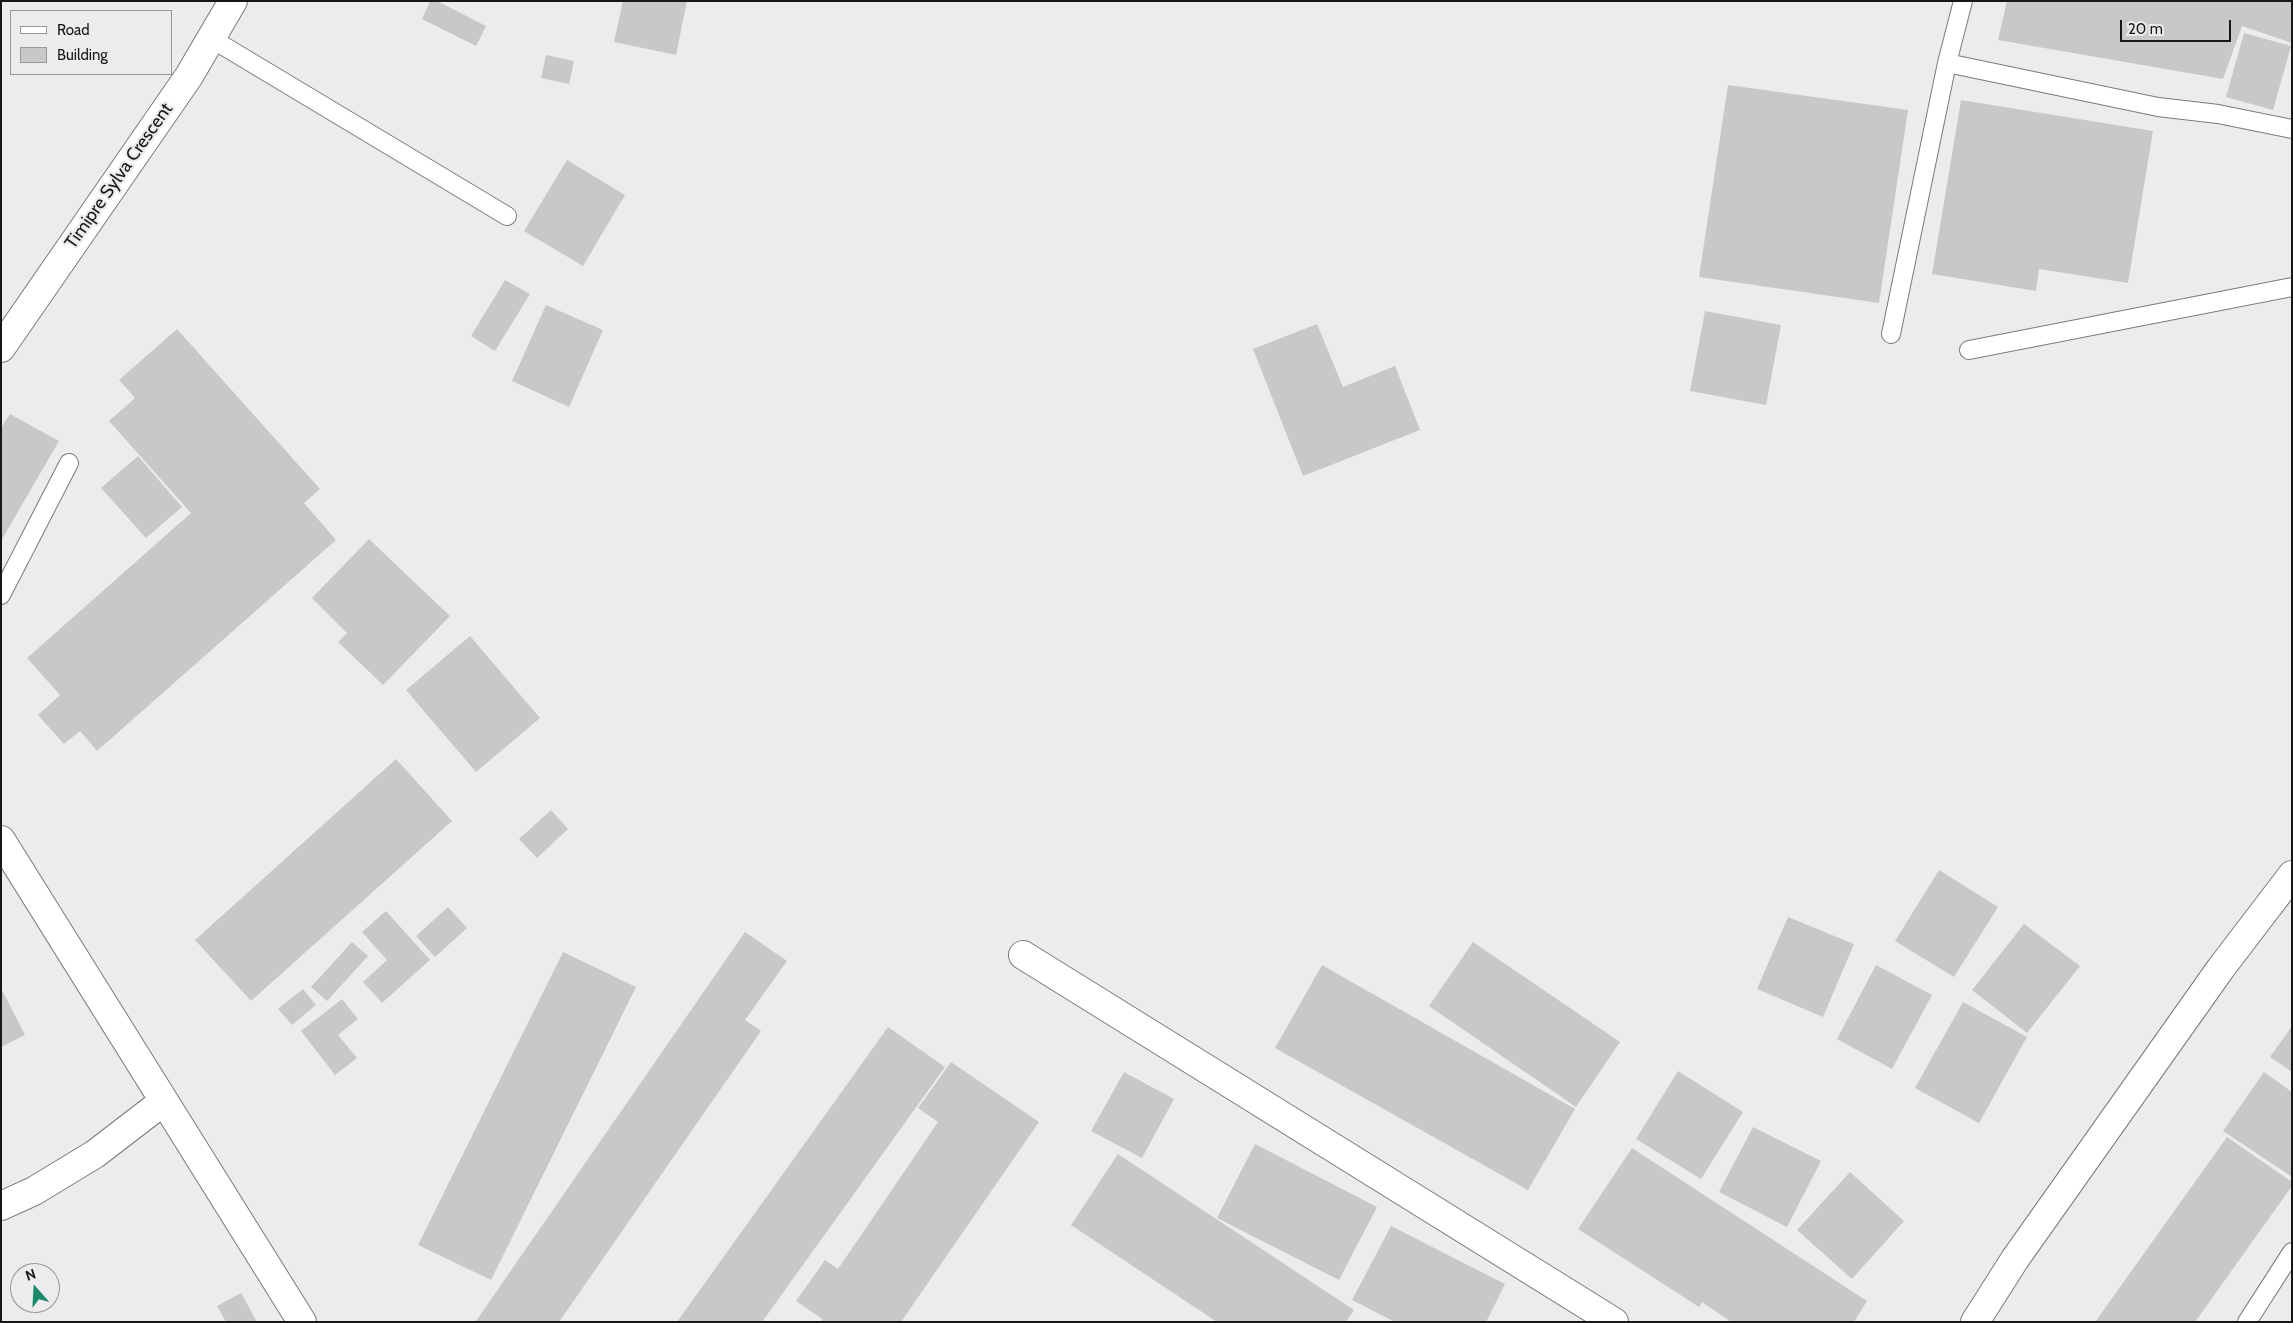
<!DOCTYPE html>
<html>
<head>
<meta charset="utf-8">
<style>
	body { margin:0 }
	#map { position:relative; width:2293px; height:1323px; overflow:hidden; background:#eeebef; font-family:Cabin,sans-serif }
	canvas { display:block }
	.frame { position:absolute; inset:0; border:2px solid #181718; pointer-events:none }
	.legend { position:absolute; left:10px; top:10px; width:162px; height:65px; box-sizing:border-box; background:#eeebef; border:1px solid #989699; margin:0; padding:6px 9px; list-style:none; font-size:15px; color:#181718 }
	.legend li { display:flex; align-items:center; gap:10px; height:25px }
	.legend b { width:25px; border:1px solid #989699 }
	.north { position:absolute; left:10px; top:1263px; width:50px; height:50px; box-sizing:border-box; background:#eeebef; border:1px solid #989699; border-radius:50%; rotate:341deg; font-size:14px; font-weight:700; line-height:20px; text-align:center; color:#181718 }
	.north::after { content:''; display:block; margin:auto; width:18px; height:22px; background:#198b6b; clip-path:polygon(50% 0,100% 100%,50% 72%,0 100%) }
	.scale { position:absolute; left:2120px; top:20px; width:111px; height:22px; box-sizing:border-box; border:2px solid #181718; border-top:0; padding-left:6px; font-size:15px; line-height:18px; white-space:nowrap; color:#181718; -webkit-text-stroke:4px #eeebef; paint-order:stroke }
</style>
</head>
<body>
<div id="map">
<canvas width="2293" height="1323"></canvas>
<div class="frame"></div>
<ul class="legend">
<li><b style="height:6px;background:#fff"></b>Road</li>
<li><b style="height:14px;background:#cac7cb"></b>Building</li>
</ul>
<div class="north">N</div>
<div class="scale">20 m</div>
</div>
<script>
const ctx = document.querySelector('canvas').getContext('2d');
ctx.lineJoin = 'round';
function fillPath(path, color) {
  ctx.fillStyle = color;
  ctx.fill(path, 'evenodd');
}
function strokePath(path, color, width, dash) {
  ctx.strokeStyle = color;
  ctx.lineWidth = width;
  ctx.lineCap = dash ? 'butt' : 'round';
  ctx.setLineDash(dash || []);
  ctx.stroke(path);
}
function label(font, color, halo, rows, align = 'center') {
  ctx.font = font + ' Cabin,sans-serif';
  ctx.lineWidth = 4.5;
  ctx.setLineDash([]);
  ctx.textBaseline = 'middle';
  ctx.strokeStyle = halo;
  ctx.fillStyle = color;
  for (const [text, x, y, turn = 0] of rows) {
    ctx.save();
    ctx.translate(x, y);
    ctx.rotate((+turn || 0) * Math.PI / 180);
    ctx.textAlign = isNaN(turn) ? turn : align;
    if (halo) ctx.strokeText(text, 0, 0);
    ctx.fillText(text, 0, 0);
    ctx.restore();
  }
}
fillPath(new Path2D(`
	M430,1H437L486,26L476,46L422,19Z
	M623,1H687L676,55L614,42Z
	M2007,1H2292V43L2242,26L2223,79L1998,40Z
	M2244,33L2291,46L2273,110L2226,97Z
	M546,55L574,61L569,84L541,78Z
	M1728,85L1908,110L1879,303L1699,277Z
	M1961,100L2153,131L2128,283L2039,269L2036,291L1932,274Z
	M567,160L625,195L583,266L524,231Z
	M505,280L530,294L495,351L471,336Z
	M546,305L603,330L569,407L512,381Z
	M1705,311L1781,325L1766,405L1690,391Z
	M1317,324L1343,387L1395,366L1420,430L1303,476L1253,349Z
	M177,329L320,489L304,503L336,540L97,751L80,731L64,744L38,715L60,695L27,658L191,513L109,421L135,398L119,380Z
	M10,414L59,441L1,541V428Z
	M138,456L182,507L146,538L101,488Z
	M369,539L450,616L383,685L338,642L347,633L312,598Z
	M470,636L540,718L476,772L406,690Z
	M396,759L452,821L251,1001L195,940Z
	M551,810L568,829L537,858L519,839Z
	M1939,870L1998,907L1954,977L1895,941Z
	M448,907L467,928L435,957L416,936Z
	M386,911L430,960L382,1003L363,982L387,960L362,932Z
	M1788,917L1854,944L1823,1017L1757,989Z
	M2024,924L2080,966L2027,1033L1972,990Z
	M745,932L787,961L745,1020L761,1031L559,1322L476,1321Z
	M352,942L368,956L327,1001L311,987Z
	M1473,942L1620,1042L1576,1107L1429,1006Z
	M563,952L636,987L491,1280L418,1245Z
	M1322,965L1575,1109L1528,1190L1275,1048Z
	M1876,965L1932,995L1892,1069L1837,1039Z
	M1,988L25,1035L1,1047Z
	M303,989L316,1005L292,1025L278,1009Z
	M342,999L358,1019L338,1035L357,1058L335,1075L301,1031Z
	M1963,1002L2027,1037L1979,1123L1915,1088Z
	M2292,1026V1072L2270,1057Z
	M888,1027L945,1067L762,1322H677Z
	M951,1062L1039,1122L901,1322H821L822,1319L796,1301L825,1260L838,1269L938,1122L918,1108Z
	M1678,1071L1743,1112L1701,1179L1636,1139Z
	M1124,1072L1174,1099L1142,1158L1091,1131Z
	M2264,1072L2292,1092V1177L2223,1131Z
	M1753,1127L1821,1161L1787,1227L1719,1192Z
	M2227,1137L2292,1182V1186L2195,1322H2095Z
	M1255,1144L1377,1207L1339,1280L1217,1218Z
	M1632,1148L1867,1301L1854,1322H1731L1702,1302L1699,1307L1578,1229Z
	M1118,1154L1354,1310L1346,1322H1217L1071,1225Z
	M1850,1172L1904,1221L1852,1279L1797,1230Z
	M1391,1226L1505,1284L1486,1322H1395L1352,1300Z
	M241,1293L257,1322H226L217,1306Z`), '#cac7cb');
const lane = new Path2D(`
	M212,39L507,216
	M1947,63L2158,107L2218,114L2292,129
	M1891,334L1947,63L1963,1
	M1969,350L2292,287
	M1,595L69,463
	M2247,1322L2292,1252`);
const street = new Path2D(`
	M1,840L302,1322
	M1023,955L1614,1322
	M1,1206L34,1191L95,1154L164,1101
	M1975,1322L2015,1259L2221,968L2292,875`);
const secondary = new Path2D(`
	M1,348L189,76L233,1`);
strokePath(lane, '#7c797d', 20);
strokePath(street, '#7c797d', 30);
strokePath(secondary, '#7c797d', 30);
strokePath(lane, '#fff', 18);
strokePath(street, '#fff', 28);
strokePath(secondary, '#fff', 28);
label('18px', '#181718', '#eeebef', [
	["Timipre Sylva Crescent",119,176,-55]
]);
</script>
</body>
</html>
